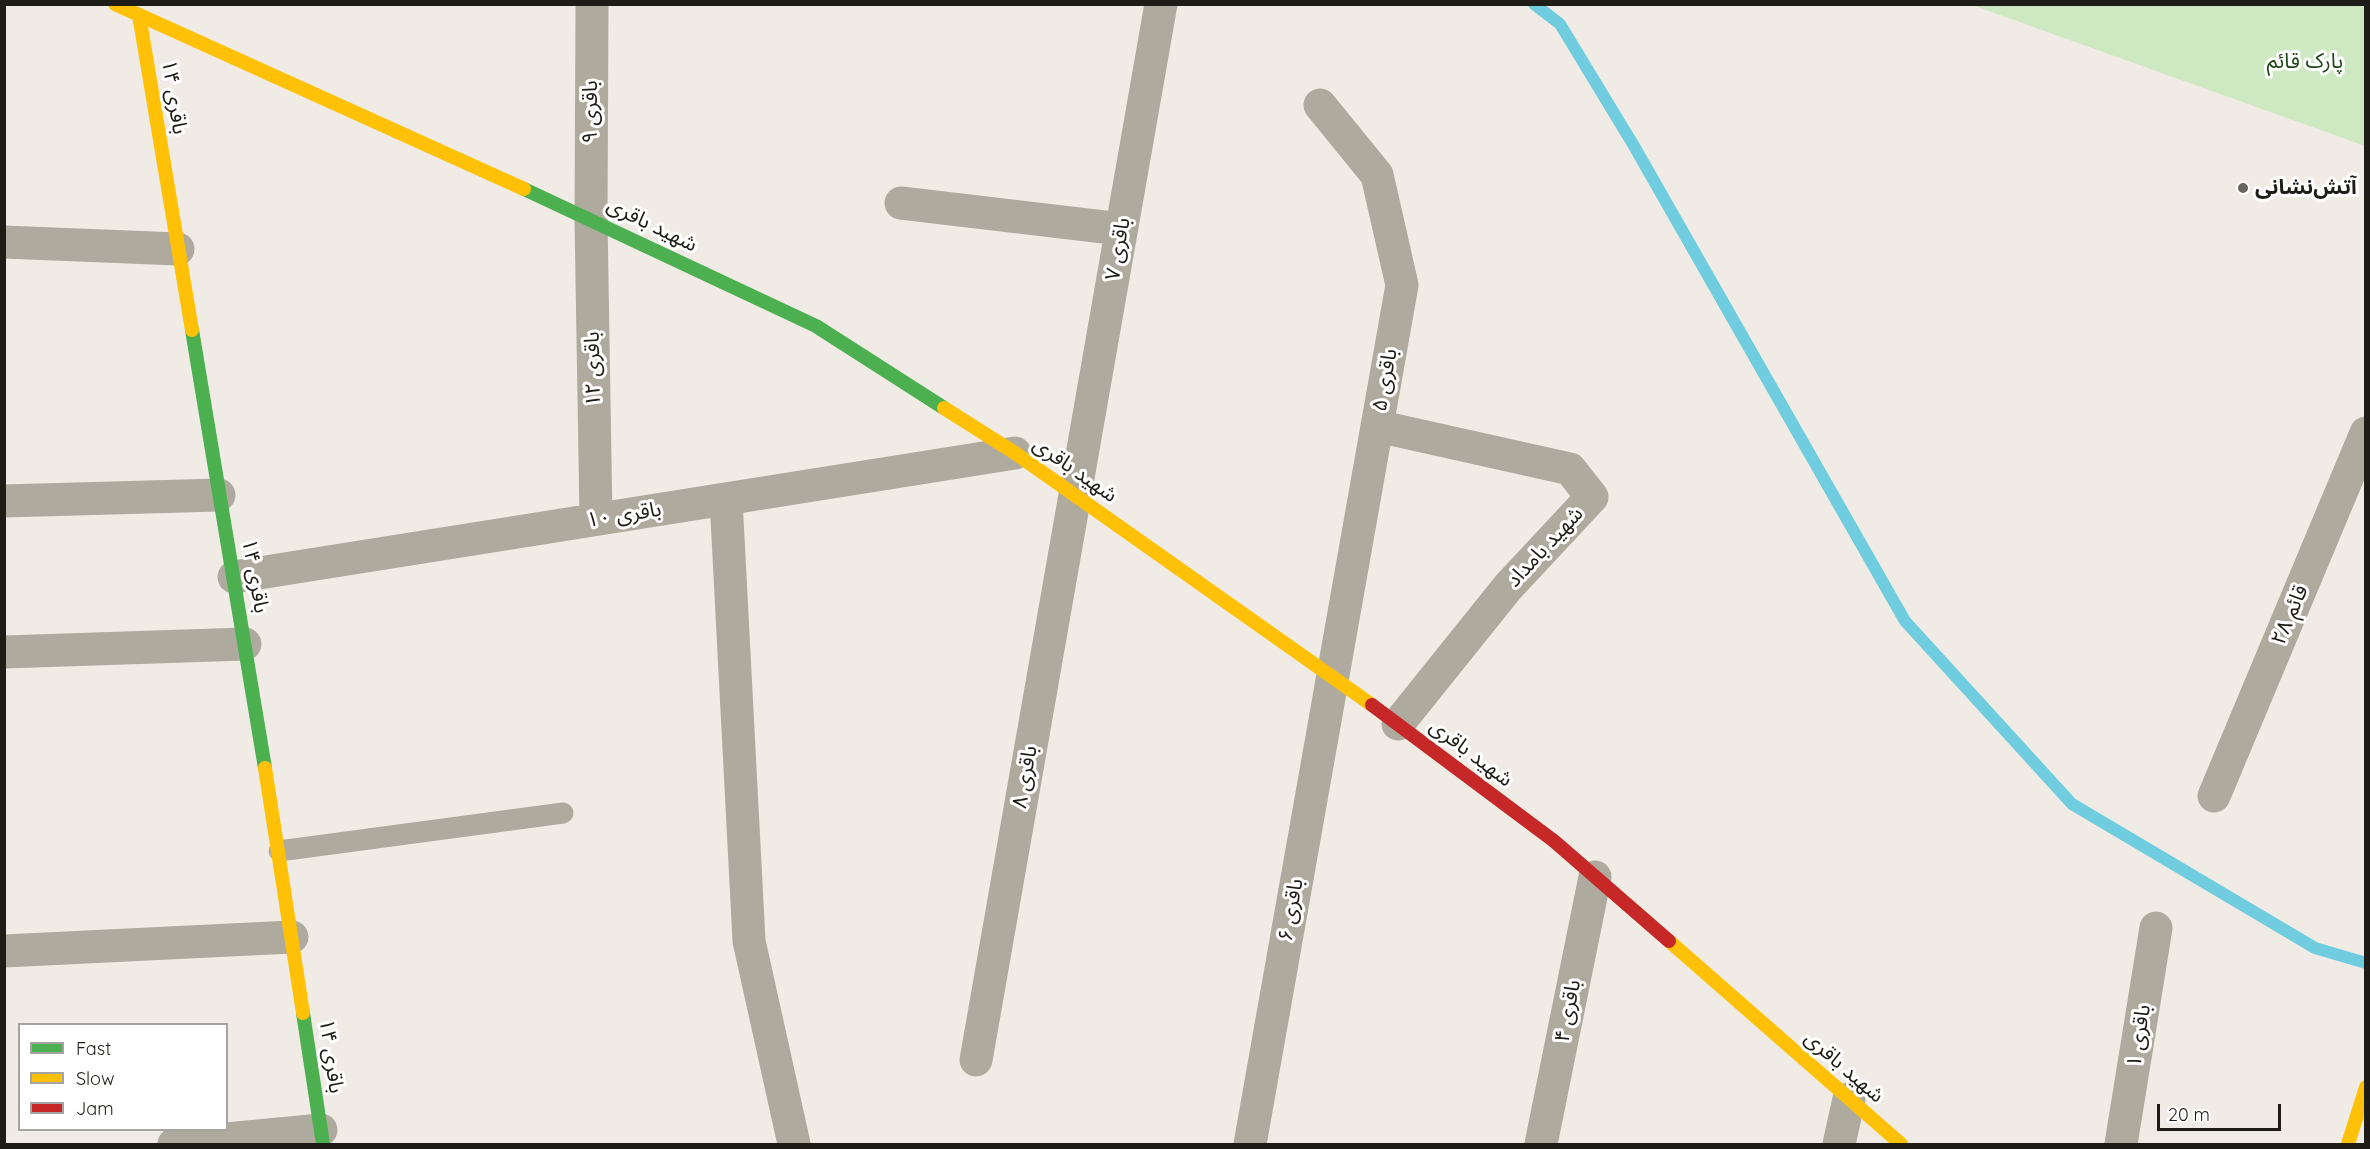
<!DOCTYPE html>
<html>
<head>
<meta charset="utf-8">
<style>
	body { margin:0 }
	#map { position:relative; width:2370px; height:1149px; overflow:hidden; background:#f0ece5; font-family:Quicksand,sans-serif }
	canvas { display:block }
	.frame { position:absolute; inset:0; border:6px solid #1e1c17; pointer-events:none }
	.legend { position:absolute; left:18px; top:1023px; width:210px; height:108px; box-sizing:border-box; background:#fff; border:2px solid #a5a4a2; margin:0; padding:8px 10px; list-style:none; font-size:18px; color:#1e1c17 }
	.legend li { display:flex; align-items:center; gap:12px; height:30px }
	.legend b { width:30px; border:2px solid #a5a4a2 }
	.scale { position:absolute; left:2157px; top:1104px; width:124px; height:27px; box-sizing:border-box; border:3px solid #1e1c17; border-top:0; padding-left:8px; font-size:18px; line-height:21px; white-space:nowrap; color:#1e1c17; -webkit-text-stroke:4px #fff; paint-order:stroke }
</style>
</head>
<body>
<div id="map">
<canvas width="2370" height="1149"></canvas>
<div class="frame"></div>
<ul class="legend">
<li><b style="height:8px;background:#4caf50"></b>Fast</li>
<li><b style="height:8px;background:#ffc107"></b>Slow</li>
<li><b style="height:8px;background:#c62828"></b>Jam</li>
</ul>
<div class="scale">20 m</div>
</div>
<script>
const ctx = document.querySelector('canvas').getContext('2d');
ctx.lineJoin = 'round';
function fillPath(path, color) {
  ctx.fillStyle = color;
  ctx.fill(path, 'evenodd');
}
function strokePath(path, color, width, dash) {
  ctx.strokeStyle = color;
  ctx.lineWidth = width;
  ctx.lineCap = dash ? 'butt' : 'round';
  ctx.setLineDash(dash || []);
  ctx.stroke(path);
}
function label(font, color, halo, rows, align = 'center') {
  ctx.font = font + ' Quicksand,"Noto Sans Arabic",sans-serif';
  ctx.lineWidth = 6;
  ctx.setLineDash([]);
  ctx.textBaseline = 'middle';
  ctx.strokeStyle = halo;
  ctx.fillStyle = color;
  for (const [text, x, y, turn = 0] of rows) {
    ctx.save();
    ctx.translate(x, y);
    ctx.rotate((+turn || 0) * Math.PI / 180);
    ctx.textAlign = isNaN(turn) ? turn : align;
    if (halo) ctx.strokeText(text, 0, 0);
    ctx.fillText(text, 0, 0);
    ctx.restore();
  }
}
fillPath(new Path2D(`
	M1972,5H2365V146Z`), '#cee9c2');
strokePath(new Path2D(`
	M1534,4L1560,24L1634,146L1905,621L2072,804L2315,948L2366,963`), '#70cde0', 12);
strokePath(new Path2D(`
	M279,851L563,813`), '#afaa9e', 21);
strokePath(new Path2D(`
	M592,4L591,219L596,519
	M901,203L1121,229
	M4,242L178,249
	M1377,426L1570,469L1592,497L1508,587L1398,724
	M726,499L749,941L794,1144
	M4,501L219,495
	M234,577L1015,453
	M4,652L245,644
	M2214,796L2366,433
	M4,951L292,937
	M976,1060L1161,4
	M174,1144L321,1130
	M1250,1144L1402,285L1377,175L1320,105
	M1541,1144L1595,877
	M1839,1144L1849,1099
	M2121,1144L2156,928`), '#afaa9e', 33);
strokePath(new Path2D(`
	M524,189L816,326L944,408
	M192,330L265,768
	M303,1013L323,1144`), '#4caf50', 14);
strokePath(new Path2D(`
	M115,4L524,189
	M139,15L192,330
	M944,408L1015,453L1372,705
	M265,768L303,1013
	M1669,941L1901,1144
	M2348,1144L2366,1087`), '#ffc107', 14);
strokePath(new Path2D(`
	M1372,705L1554,841L1669,941`), '#c62828', 14);
for (const [x, y, r, color] of [
	[2243,188,6,"#68655f"]
]) {
  const dot = new Path2D();
  dot.arc(x, y, r, 0, 2 * Math.PI);
  ctx.fillStyle = color;
  ctx.fill(dot);
  strokePath(dot, '#fff', 2);
}
label('21px', '#1e4615', '#fff', [
	["پارک قائم",2305,62]
]);
label('21px', '#1e1c17', '#fff', [
	["باقری ۱۴",174,97,81],
	["باقری ۹",591,112,-90],
	["شهید باقری",652,225,26],
	["باقری ۷",1118,249,-80],
	["باقری ۱۲",593,369,-91],
	["باقری ۵",1385,380,-80],
	["شهید باقری",1075,470,35],
	["باقری ۱۰",624,515,-9],
	["شهید بامداد",1545,547,-47],
	["باقری ۱۴",255,576,80],
	["قائم ۲۸",2290,615,-67],
	["شهید باقری",1471,753,37],
	["باقری ۸",1025,777,-80],
	["باقری ۶",1291,910,-80],
	["باقری ۴",1568,1011,-79],
	["باقری ۱",2139,1036,-81],
	["باقری ۱۴",331,1056,82],
	["شهید باقری",1844,1067,41]
]);
label('bold 21px', '#1e1c17', '#fff', [
	["آتش‌نشانی",2255,188]
], 'left');
</script>
</body>
</html>
